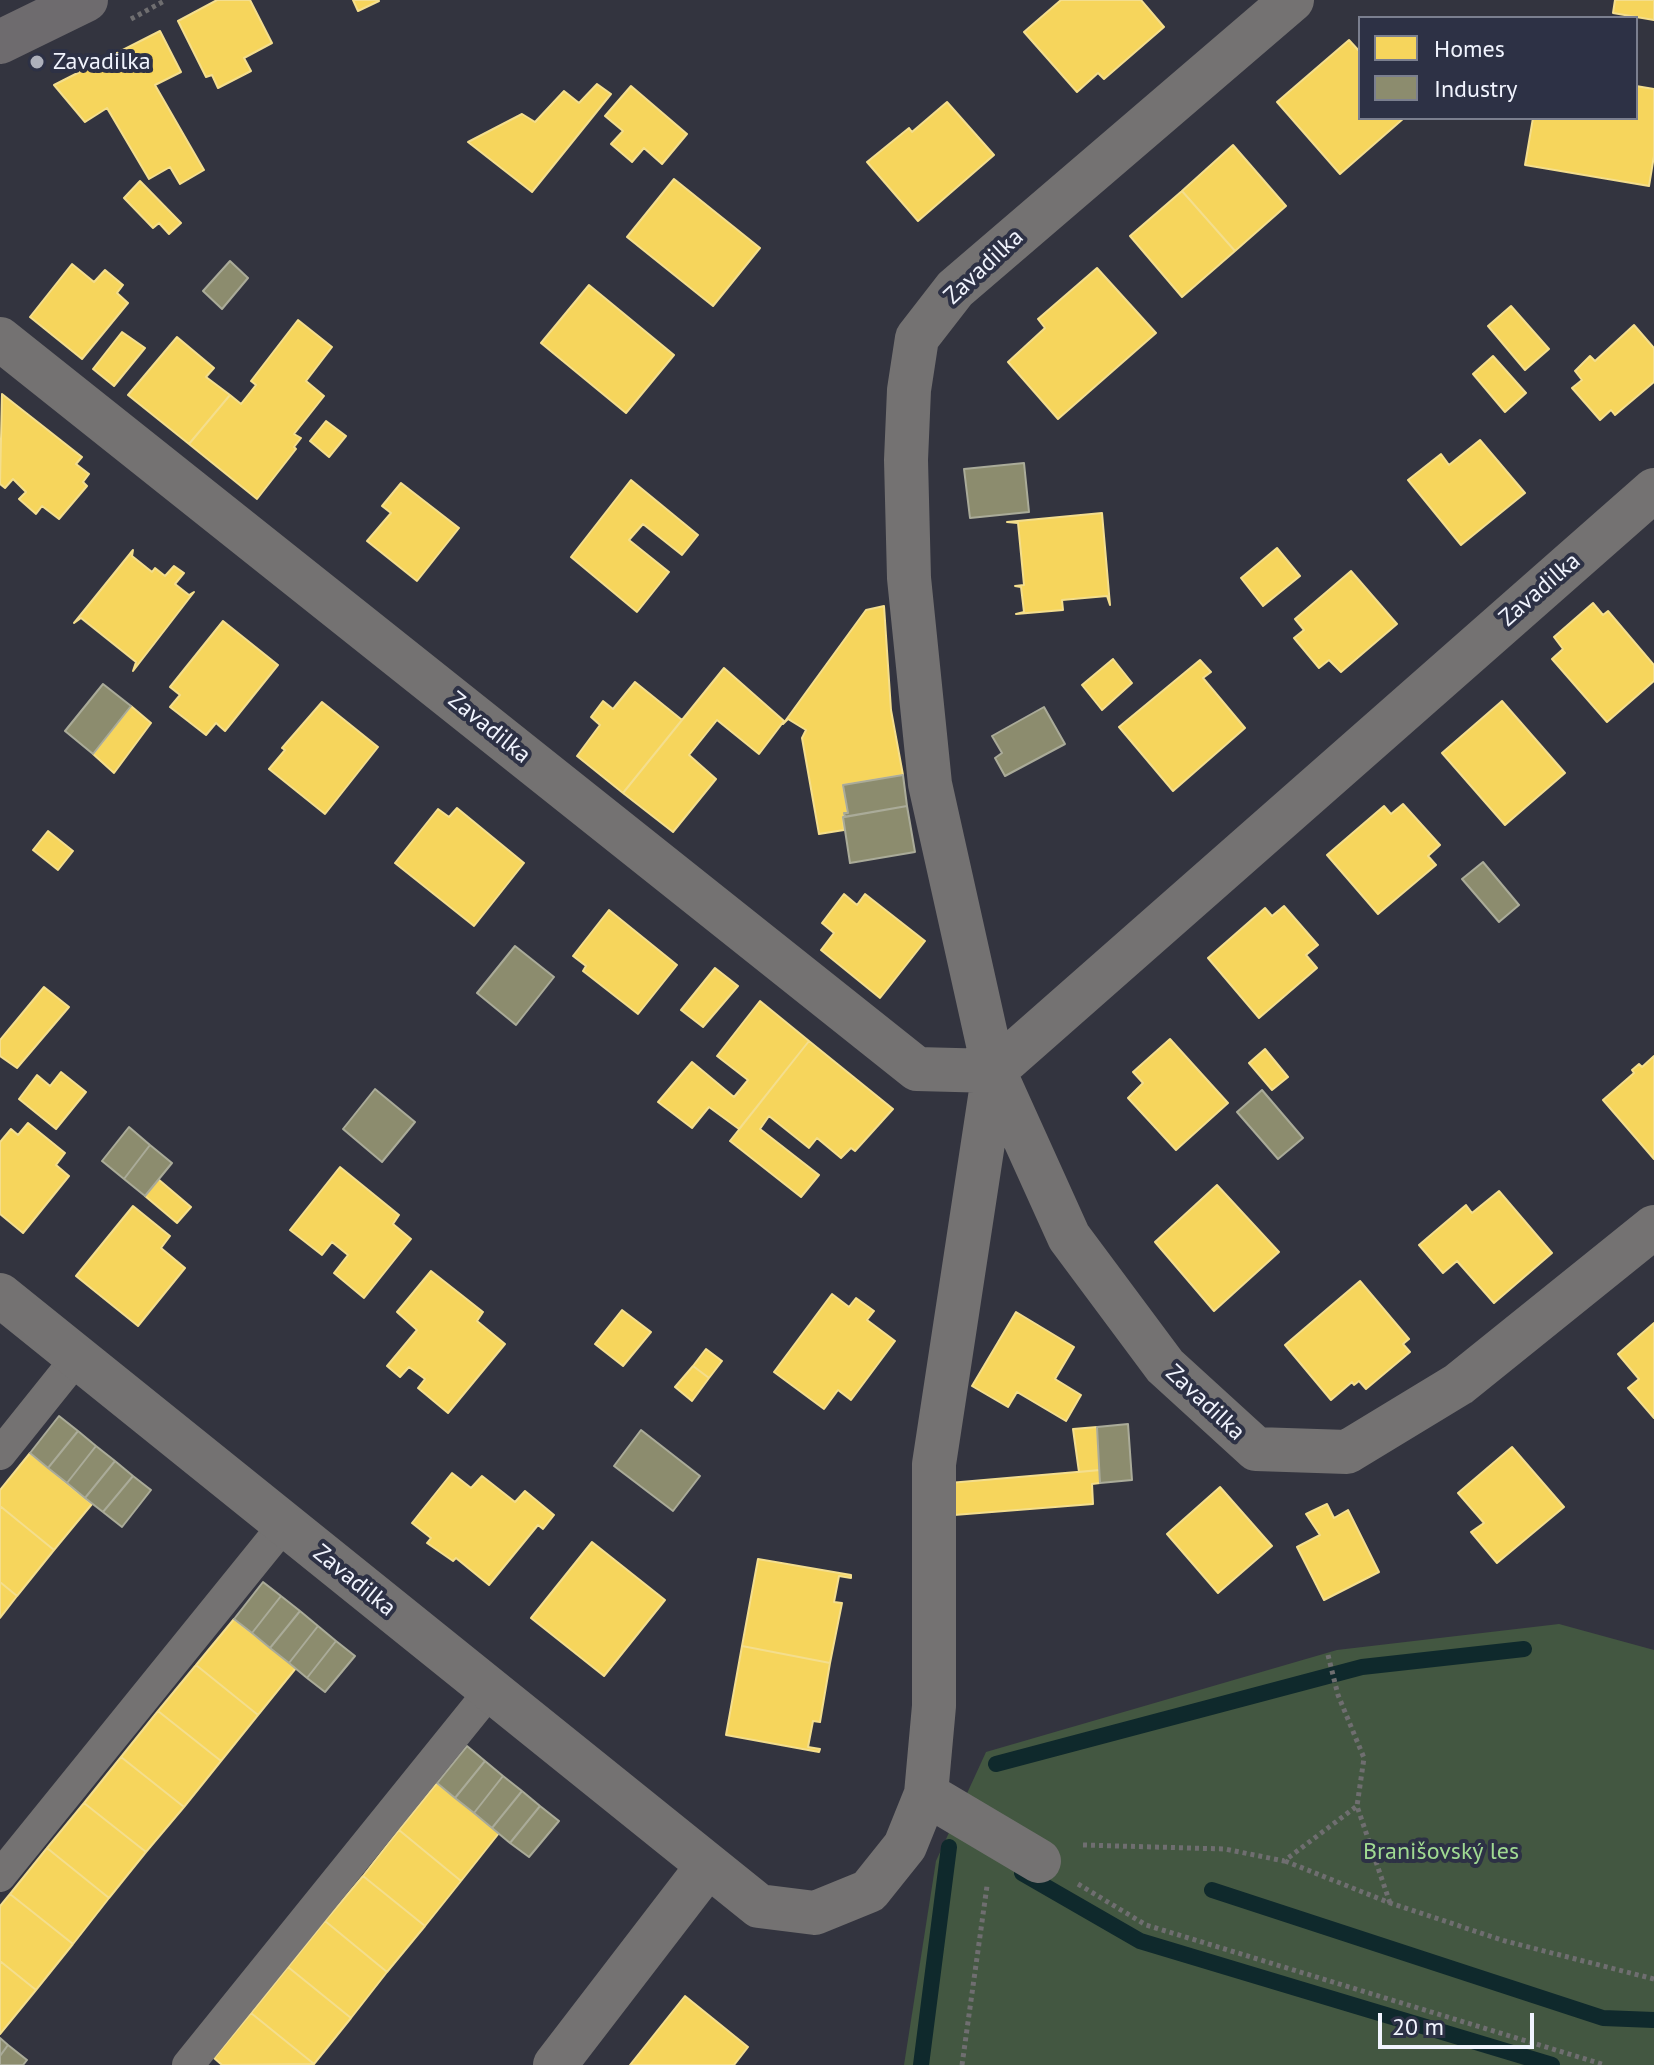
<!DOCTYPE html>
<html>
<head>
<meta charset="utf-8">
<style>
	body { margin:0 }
	#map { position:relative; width:1654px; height:2065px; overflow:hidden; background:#33343f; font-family:"PT Sans",sans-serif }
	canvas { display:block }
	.legend { position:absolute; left:1358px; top:16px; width:280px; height:104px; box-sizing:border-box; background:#2d3145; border:2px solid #7b7f8f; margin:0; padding:10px 14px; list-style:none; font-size:24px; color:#f1f4fe }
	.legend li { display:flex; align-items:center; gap:16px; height:40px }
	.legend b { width:40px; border:2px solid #7b7f8f }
	.scale { position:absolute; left:1378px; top:2013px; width:156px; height:36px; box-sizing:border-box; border:4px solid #f1f4fe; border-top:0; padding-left:10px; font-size:24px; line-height:28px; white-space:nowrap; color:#f1f4fe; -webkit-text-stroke:6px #2d3145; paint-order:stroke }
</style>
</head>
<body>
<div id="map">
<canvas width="1654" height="2065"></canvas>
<ul class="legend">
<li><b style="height:22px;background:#f6d55c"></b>Homes</li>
<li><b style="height:22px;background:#8c8c6e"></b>Industry</li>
</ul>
<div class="scale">20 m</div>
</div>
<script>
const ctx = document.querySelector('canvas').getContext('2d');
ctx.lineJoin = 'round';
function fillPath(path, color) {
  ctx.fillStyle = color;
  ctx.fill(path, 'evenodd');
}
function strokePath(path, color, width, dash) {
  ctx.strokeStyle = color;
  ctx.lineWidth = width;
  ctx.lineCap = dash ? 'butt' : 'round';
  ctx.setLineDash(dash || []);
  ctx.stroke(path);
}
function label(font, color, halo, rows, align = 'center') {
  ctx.font = font + ' "PT Sans",sans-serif';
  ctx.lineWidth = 8;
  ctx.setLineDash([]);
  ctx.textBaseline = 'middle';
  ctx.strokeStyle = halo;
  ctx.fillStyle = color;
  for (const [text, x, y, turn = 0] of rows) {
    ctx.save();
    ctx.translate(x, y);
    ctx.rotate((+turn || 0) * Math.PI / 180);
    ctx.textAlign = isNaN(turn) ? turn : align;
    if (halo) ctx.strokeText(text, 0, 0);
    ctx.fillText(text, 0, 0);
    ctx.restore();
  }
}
fillPath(new Path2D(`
	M1559,1624L1654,1650V2065H904L936,1861L986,1752L1337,1650Z`), '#435741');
const homes = new Path2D(`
	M217,0H250L272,43L244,58L251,71L218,88L212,75L206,77L178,21Z
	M353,0H378L379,1L358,11Z
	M1061,0H1141L1164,27L1104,79L1098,73L1077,92L1024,32Z
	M1615,0H1654V20L1613,13Z
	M160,31L181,72L155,85L204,170L180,184L170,167L149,179L107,108L85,122L54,85Z
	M1349,40L1360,52V118H1404L1340,174L1277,102Z
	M597,84L611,94L532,192L468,142L522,114L535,122L564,91L579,103Z
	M631,86L687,134L662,164L644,148L632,162L611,144L623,131L605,116Z
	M1636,86L1654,89V156L1649,186L1525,165L1533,118H1636Z
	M947,102L994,155L918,221L867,162L909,128L912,132Z
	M1233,145L1286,206L1235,251L1182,191Z
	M674,179L760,248L713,306L627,237Z
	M140,181L181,223L169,234L159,223L153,228L124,198Z
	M1182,191L1235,251L1182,297L1130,236Z
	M72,264L94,282L105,270L123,285L117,293L128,303L82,359L30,317Z
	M1097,268L1156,333L1058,419L1008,362L1045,328L1038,319Z
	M589,285L674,355L626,413L541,343Z
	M1511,306L1549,349L1525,370L1488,326Z
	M298,320L332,347L306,381L324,396L294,434L301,438L294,447L296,449L257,499L189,444L230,395L241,404L256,385L251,381Z
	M1634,325L1654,348V382L1615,415L1611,410L1600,420L1572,388L1582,380L1575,371L1590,356L1595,361Z
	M122,332L145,348L114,386L93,369Z
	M177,337L214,368L206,377L230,395L189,444L128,395Z
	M1493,356L1526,393L1505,412L1473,374Z
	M2,394L82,457L76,464L89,474L83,482L87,486L59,519L42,506L36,514L19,499L26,492L13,479L5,488L0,484Z
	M326,421L346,436L329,457L310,441Z
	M1480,440L1525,493L1461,545L1408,480L1441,454L1449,465Z
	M631,480L698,535L682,555L643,524L629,540L669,572L637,612L571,557Z
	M401,483L459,528L417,581L367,541L391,513L382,506Z
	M1102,513L1110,605L1107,596L1062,600L1063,610L1016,614L1024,612L1021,587L1015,586L1024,585L1018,523L1007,522Z
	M1277,548L1300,576L1263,606L1241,578Z
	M133,550L132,556L152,572L155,568L165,576L174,566L184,573L175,584L189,595L194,592L133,671L136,662L81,618L74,623Z
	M1351,571L1397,624L1341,672L1329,660L1319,668L1294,638L1304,630L1295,619Z
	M1593,603L1603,615L1608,611L1654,665V681L1607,722L1552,659L1563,649L1554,637Z
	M884,606L891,710L903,775L843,785L848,813L843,817L844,830L819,834L802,738L806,730L788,719L783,724L866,610Z
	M223,621L278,665L225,731L216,723L206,735L170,707L180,695L170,687Z
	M1113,659L1132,683L1102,710L1082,685Z
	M1200,660L1211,672L1203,678L1245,728L1173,791L1119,727Z
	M724,668L784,721L759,754L717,720L689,755L716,779L673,832L623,793Z
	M635,682L682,720L623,793L577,756L600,725L591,717L603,701L613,709Z
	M1502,701L1565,773L1505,825L1442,753Z
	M322,702L378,747L325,814L269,769L285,750L282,748Z
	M131,706L151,723L114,773L93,754Z
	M1403,804L1440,845L1428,856L1436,865L1378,914L1327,855L1384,806L1391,814Z
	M457,808L524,863L474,926L395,863L438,809L449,817Z
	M48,831L73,851L58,870L33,850Z
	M844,894L857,905L865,894L925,941L880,998L821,950L834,933L822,923Z
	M1284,906L1318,945L1306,955L1317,968L1259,1018L1208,958L1265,908L1272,916Z
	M609,910L677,965L638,1014L583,971L586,966L573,956Z
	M715,968L738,986L703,1027L681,1010Z
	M44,987L69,1007L17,1068L0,1056V1040Z
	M760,1001L809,1041L739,1129L709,1107L692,1128L658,1102L692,1062L734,1097L748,1080L717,1056Z
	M1170,1039L1228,1103L1176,1150L1128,1098L1143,1083L1133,1072Z
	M809,1041L893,1109L855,1151L851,1148L841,1158L817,1138L809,1148L769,1116L760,1129L819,1175L801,1197L730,1141Z
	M1265,1049L1288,1077L1272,1090L1249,1063Z
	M1654,1056V1159L1603,1100L1634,1073L1632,1070L1639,1064L1642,1067Z
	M61,1072L86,1092L56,1129L19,1099L37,1075L50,1086Z
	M28,1123L65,1153L56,1165L69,1176L23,1233L0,1214V1142L11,1129L18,1135Z
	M340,1167L399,1215L393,1224L411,1239L364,1298L334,1273L348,1255L332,1242L322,1255L290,1230Z
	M158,1179L191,1207L177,1223L145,1196Z
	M1217,1185L1279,1252L1214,1311L1155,1242Z
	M1499,1191L1552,1253L1494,1303L1457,1261L1443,1273L1419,1245L1466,1205L1472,1213Z
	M133,1206L170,1236L161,1248L185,1268L138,1326L76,1276Z
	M431,1271L483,1312L477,1321L505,1344L448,1413L418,1388L425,1379L409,1367L400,1377L387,1366L417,1330L397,1312Z
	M1360,1281L1409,1339L1403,1344L1410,1352L1366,1389L1359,1381L1354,1385L1352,1382L1331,1400L1285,1345Z
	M832,1294L849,1307L856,1298L874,1311L867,1320L895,1341L851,1400L838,1390L824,1409L774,1372Z
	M622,1310L651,1332L623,1366L595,1344Z
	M1016,1312L1074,1347L1055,1379L1081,1395L1066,1421L1017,1392L1008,1407L972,1386Z
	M1654,1323V1418L1628,1388L1639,1379L1618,1354Z
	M706,1349L722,1361L709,1378L693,1366Z
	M693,1366L709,1378L692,1401L675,1387Z
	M1097,1427L1100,1470L1079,1472L1073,1429Z
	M1512,1447L1564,1507L1497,1563L1471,1532L1484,1523L1458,1493Z
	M30,1453L92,1504L54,1550L0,1506V1490Z
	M1100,1470V1483L1092,1484L1093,1504L954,1515L949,1483Z
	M452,1473L471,1488L482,1476L515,1502L525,1491L554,1515L543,1529L538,1525L489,1585L456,1558L453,1561L427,1543L431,1538L412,1523Z
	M1220,1487L1272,1546L1218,1593L1167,1534Z
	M1327,1504L1334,1518L1348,1510L1379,1572L1324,1600L1297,1547L1320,1535L1306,1514Z
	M0,1506L54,1550L17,1596L0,1582Z
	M592,1542L665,1600L604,1676L531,1618Z
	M758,1559L851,1575V1578L839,1576L834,1602L842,1603L830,1663L742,1646Z
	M0,1582L17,1596L0,1618Z
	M234,1619L296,1668L258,1715L196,1665Z
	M742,1646L830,1663L820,1722L813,1721L808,1747L820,1749L819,1752L726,1735Z
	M196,1665L258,1715L221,1761L158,1711Z
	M158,1711L221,1761L184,1807L121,1757Z
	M121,1757L184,1807L146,1852L84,1803Z
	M437,1783L499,1833L461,1881L399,1830Z
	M84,1803L146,1852L109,1898L47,1848Z
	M399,1830L461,1881L425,1926L363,1876Z
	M47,1848L109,1898L73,1944L10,1894Z
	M363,1876L425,1926L387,1972L325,1921Z
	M10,1894L73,1944L36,1990L0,1961V1906Z
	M325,1921L387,1972L351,2018L288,1967Z
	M0,1961L36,1990L0,2034Z
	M288,1967L351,2018L314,2064L251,2013Z
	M685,1996L748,2047L734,2065H630Z
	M251,2013L314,2064L222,2065L214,2058Z`);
fillPath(homes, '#f6d55c');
strokePath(homes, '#f4de8d', 2);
const industry = new Path2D(`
	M230,261L248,278L222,309L203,291Z
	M1024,463L1029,512L970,518L964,469Z
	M103,684L131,706L93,754L65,731Z
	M1044,707L1065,744L1005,776L995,758L1002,753L992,736Z
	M903,775L907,806L845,817L844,813H848L843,785Z
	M907,806L915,852L850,863L843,817Z
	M1483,862L1519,905L1499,922L1462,879Z
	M515,946L554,977L516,1025L477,993Z
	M375,1089L415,1122L382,1162L343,1129Z
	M1262,1090L1303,1138L1278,1159L1237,1112Z
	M129,1127L150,1145L124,1179L102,1161Z
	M150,1145L172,1163L145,1196L124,1179Z
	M59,1416L78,1431L48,1468L30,1453Z
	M1128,1424L1132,1480L1100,1483L1097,1427Z
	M641,1430L700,1476L673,1511L614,1466Z
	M78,1431L96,1446L67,1483L48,1468Z
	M96,1446L115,1461L85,1498L67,1483Z
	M115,1461L133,1476L103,1512L85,1498Z
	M133,1476L151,1490L122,1527L103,1512Z
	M263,1582L281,1596L252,1633L234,1619Z
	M281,1596L300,1611L270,1648L252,1633Z
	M300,1611L318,1626L289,1663L270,1648Z
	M318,1626L336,1641L307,1678L289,1663Z
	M336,1641L355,1656L325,1692L307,1678Z
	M467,1746L485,1761L455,1798L437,1783Z
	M485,1761L503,1776L474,1813L455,1798Z
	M503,1776L522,1791L492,1828L474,1813Z
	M522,1791L540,1806L510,1843L492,1828Z
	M540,1806L559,1821L529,1857L510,1843Z
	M0,2038L8,2045L0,2056Z
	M8,2045L27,2060L23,2065H0V2056Z`);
fillPath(industry, '#8c8c6e');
strokePath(industry, '#aaab99', 2);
strokePath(new Path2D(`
	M996,1764L1362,1667L1524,1649
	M1022,1873L1140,1941L1552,2065
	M1212,1890L1603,2018L1654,2020
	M921,2065L949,1847`), '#0f292c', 16);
strokePath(new Path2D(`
	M131,19L166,0
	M1328,1655L1338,1695L1364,1758L1357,1806
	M1083,1845L1225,1849L1284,1861L1357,1806L1390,1903
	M1285,1861L1390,1903L1505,1941L1654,1979
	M1078,1884L1146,1925L1605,2065
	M962,2065L987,1886`), '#6f6e70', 5, [4, 4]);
strokePath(new Path2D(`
	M0,1454L77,1358
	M0,1876L284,1525
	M188,2065L490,1691`), '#747272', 32);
strokePath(new Path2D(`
	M1292,0L955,289L917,338L909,390L906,460L909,578L930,784L994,1071L1069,1237L1165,1366L1256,1449L1347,1452L1459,1384L1654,1227
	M0,339L917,1069L994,1071
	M0,1295L759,1906L815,1913L869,1891L905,1846L926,1794L934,1706V1464L994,1071L1654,490
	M926,1794L1039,1861
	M555,2065L707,1867`), '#747272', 44);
strokePath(new Path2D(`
	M0,42L86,0`), '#6e6b6e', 44);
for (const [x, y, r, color] of [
	[37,62,8,"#aeb1bb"]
]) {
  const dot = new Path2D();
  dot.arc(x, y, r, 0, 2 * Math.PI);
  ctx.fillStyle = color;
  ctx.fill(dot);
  strokePath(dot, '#2d3145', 3);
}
label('24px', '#f1f4fe', '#2d3145', [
	["Zavadilka",53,62]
], 'left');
label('24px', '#f1f4fe', '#2d3145', [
	["Zavadilka",984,267,-43],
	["Zavadilka",1540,590,-41],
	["Zavadilka",489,728,39],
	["Zavadilka",1205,1403,43],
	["Zavadilka",354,1581,39]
]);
label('24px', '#a0da92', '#2d3145', [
	["Branišovský les",1441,1852]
]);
</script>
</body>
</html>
